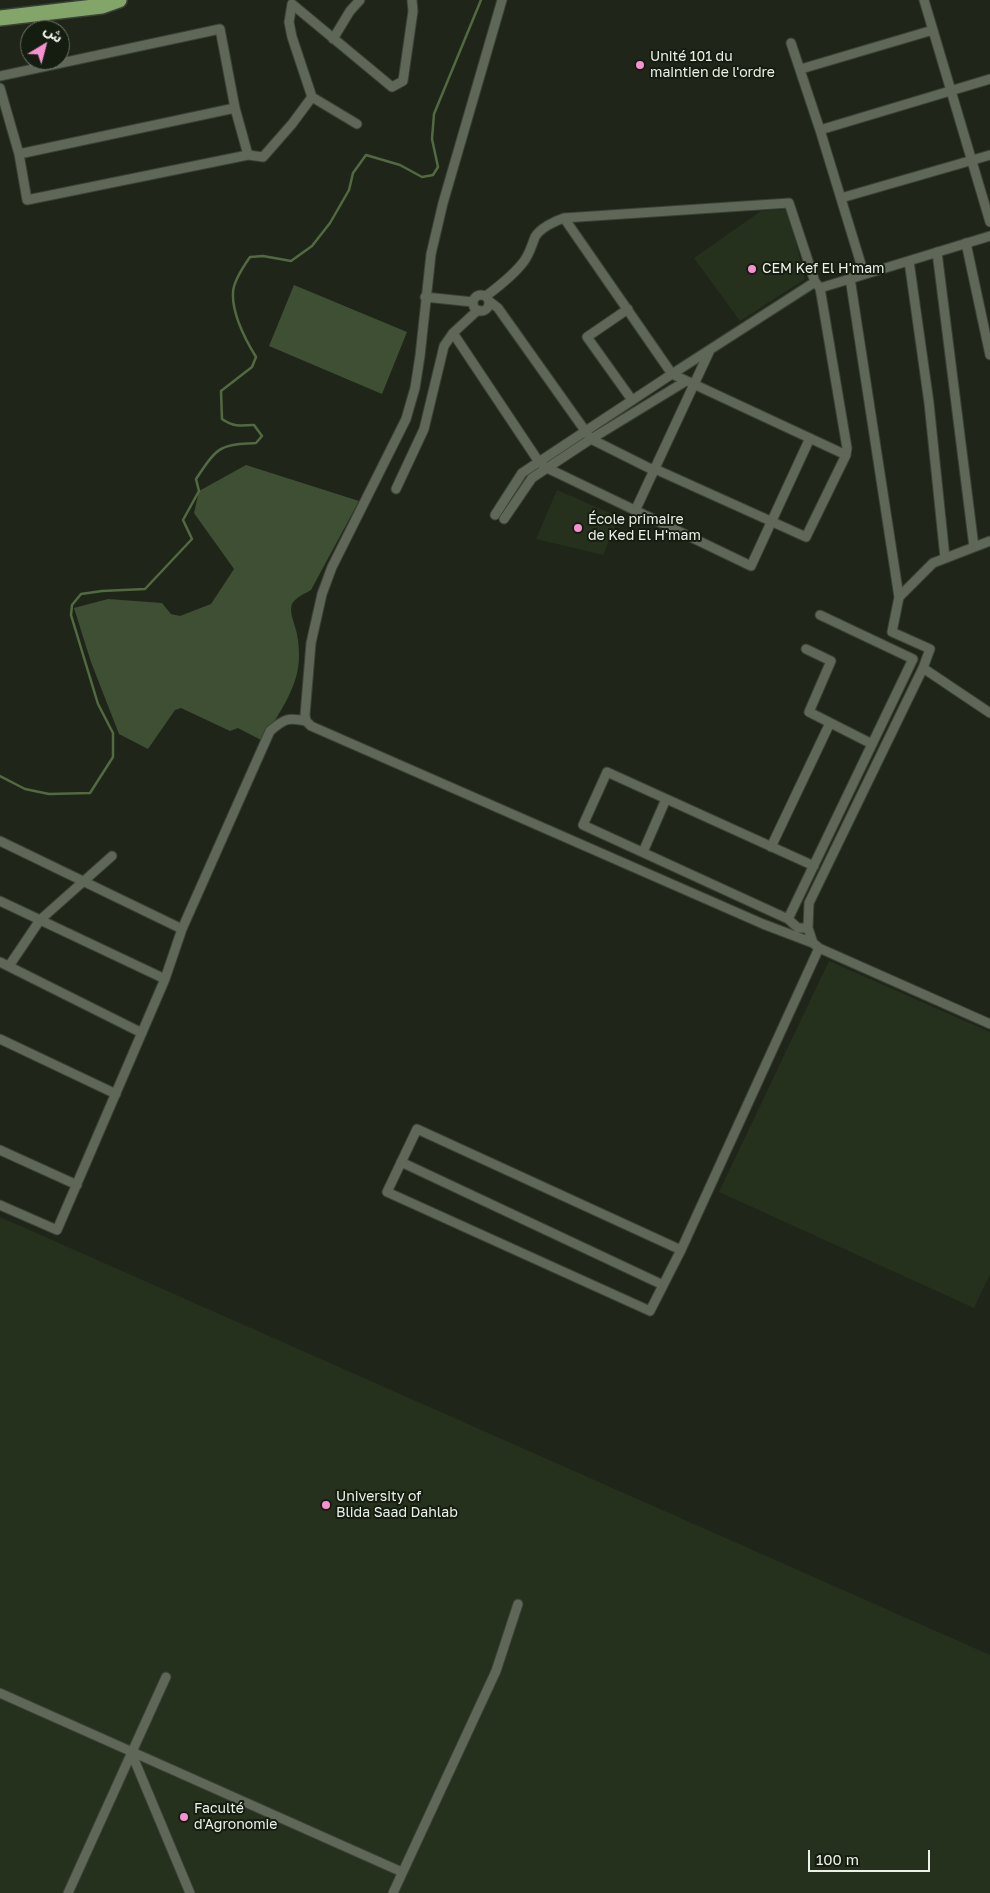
<!DOCTYPE html>
<html>
<head>
<meta charset="utf-8">
<style>
	body { margin:0 }
	#map { position:relative; width:990px; height:1893px; overflow:hidden; background:#1f2619; font-family:"Golos Text","Noto Sans Arabic",sans-serif }
	canvas { display:block }
	.north { position:absolute; left:20px; top:20px; width:50px; height:50px; box-sizing:border-box; background:#151d10; border:1px solid #6b7267; border-radius:50%; rotate:37deg; font-size:14px; font-weight:700; line-height:20px; text-align:center; color:#ecf1e9 }
	.north::after { content:''; display:block; margin:auto; width:18px; height:22px; background:#f690d0; clip-path:polygon(50% 0,100% 100%,50% 72%,0 100%) }
	.scale { position:absolute; left:808px; top:1850px; width:122px; height:22px; box-sizing:border-box; border:2px solid #ecf1e9; border-top:0; padding-left:6px; font-size:15px; line-height:18px; white-space:nowrap; color:#ecf1e9; -webkit-text-stroke:4px #151d10; paint-order:stroke }
</style>
</head>
<body>
<div id="map">
<canvas width="990" height="1893"></canvas>
<div class="north">ش</div>
<div class="scale">100 m</div>
</div>
<script>
const ctx = document.querySelector('canvas').getContext('2d');
ctx.lineJoin = 'round';
function fillPath(path, color) {
  ctx.fillStyle = color;
  ctx.fill(path, 'evenodd');
}
function strokePath(path, color, width, dash) {
  ctx.strokeStyle = color;
  ctx.lineWidth = width;
  ctx.lineCap = dash ? 'butt' : 'round';
  ctx.setLineDash(dash || []);
  ctx.stroke(path);
}
function label(font, color, halo, rows, align = 'center') {
  ctx.font = font + ' "Golos Text",sans-serif';
  ctx.lineWidth = 4;
  ctx.setLineDash([]);
  ctx.textBaseline = 'middle';
  ctx.strokeStyle = halo;
  ctx.fillStyle = color;
  for (const [text, x, y, turn = 0] of rows) {
    ctx.save();
    ctx.translate(x, y);
    ctx.rotate((+turn || 0) * Math.PI / 180);
    ctx.textAlign = isNaN(turn) ? turn : align;
    if (halo) ctx.strokeText(text, 0, 0);
    ctx.fillText(text, 0, 0);
    ctx.restore();
  }
}
fillPath(new Path2D(`
	M788,209L805,279L740,321L694,258L761,211Z
	M557,490L619,517L603,555L536,539Z
	M829,961L990,1032V1274L974,1308L719,1192Z
	M0,1217L990,1655V1893H0Z`), '#25301d');
fillPath(new Path2D(`
	M294,285L407,332L382,394L269,346Z
	M246,465L359,501L311,590C304,594 296,597 292,604C289,612 294,622 296,630C299,642 300,656 298,668C294,694 275,719 263,741L238,728L230,731L181,708L175,710L148,749L119,734L91,662L74,608L108,599L162,603L171,614L180,616L211,604L234,569L194,513L199,491Z`), '#3f4f33');
strokePath(new Path2D(`
	M0,776L25,789L49,794L90,793L113,757V733L98,704L71,615L72,605L81,594L102,591L145,589L192,539L183,520L199,491L196,479C203,469 212,453 223,448C233,443 246,444 256,443L262,436L254,425C241,426 233,427 222,419L221,391L252,367L256,357C245,339 232,315 233,293C233,282 243,267 250,257L263,256L291,261L312,246L330,223L349,190L353,173L366,155L400,165L422,177L433,175L438,167L432,139L434,114L481,0`), '#526941', 2.5);
const street = new Path2D(`
	M502,0L443,203L431,254L420,356L415,388L406,419L332,567L322,594L311,643L305,715L306,721L311,726L763,924L813,943L819,948L990,1024
	M924,0L990,222
	M333,39L350,11L360,0
	M791,43L820,130L864,274
	M801,69L933,30
	M0,76L220,29L235,108L248,155
	M0,88L19,154L27,200L248,155L263,157L292,124L312,97
	M357,124L312,97L292,37L289,22L292,4L392,87L403,81L413,11L412,0
	M820,130L990,79
	M19,154L235,108
	M841,198L990,155
	M564,218L672,374L815,282
	M966,243L990,355
	M937,252L974,547
	M909,261L929,403L945,558
	M473 303a8 8 0 1 1 16 0a8 8 0 1 1-16 0Z
	M486,296C498,287 511,277 521,265C529,257 531,247 535,237C540,228 555,221 564,218L789,203L815,282L820,288L990,236
	M425,297L473,302
	M489,301L498,308L591,439L655,471
	M628,309L587,337L632,400
	M453,333L539,462L547,468L751,566L810,438
	M655,469L806,537L846,455L847,448L820,288
	M396,489L424,429L444,346L453,333L478,310
	M635,511L710,350
	M495,515L522,473L672,374L846,455
	M504,519L532,478L591,439L686,381
	M899,597L933,563L990,541
	M806,649L831,661L809,712L872,744
	M923,668L990,713
	M0,841L182,929
	M771,847L830,723
	M643,852L666,799
	M814,866L607,772L583,825L788,919C830,832 871,745 913,659L820,615
	M0,901L165,979
	M788,919L798,928H808
	M813,943L808,928L809,903L923,668L930,649L892,632L899,597L850,278
	M0,962L142,1033
	M9,966L40,920L112,856
	M0,1039L116,1094
	M0,1150L77,1185
	M401,1162L663,1285
	M0,1205L57,1230L165,979L182,929L270,731C284,719 288,717 306,721
	M681,1250L417,1129L387,1192L650,1311L681,1250L819,948
	M0,1693L402,1872
	M131,1752L190,1893
	M68,1893L166,1677
	M393,1893L496,1671L518,1604`);
const highway = new Path2D(`
	M0,18L102,6L119,0`);
strokePath(street, '#3b4137', 11);
strokePath(highway, '#3b4137', 18);
strokePath(street, '#5f6758', 9);
strokePath(highway, '#84a56a', 15);
for (const [x, y, r, color] of [
	[640,65,5,"#f690d0"],
	[752,269,5,"#f690d0"],
	[578,528,5,"#f690d0"],
	[326,1505,5,"#f690d0"],
	[184,1817,5,"#f690d0"]
]) {
  const dot = new Path2D();
  dot.arc(x, y, r, 0, 2 * Math.PI);
  ctx.fillStyle = color;
  ctx.fill(dot);
  strokePath(dot, '#151d10', 2);
}
label('14px', '#ecf1e9', '#151d10', [
	["Unité 101 du",650,57],
	["maintien de l'ordre",650,73],
	["CEM Kef El H'mam",762,269],
	["École primaire",588,520],
	["de Ked El H'mam",588,536],
	["University of",336,1497],
	["Blida Saad Dahlab",336,1513],
	["Faculté",194,1809],
	["d'Agronomie",194,1825]
], 'left');
</script>
</body>
</html>
